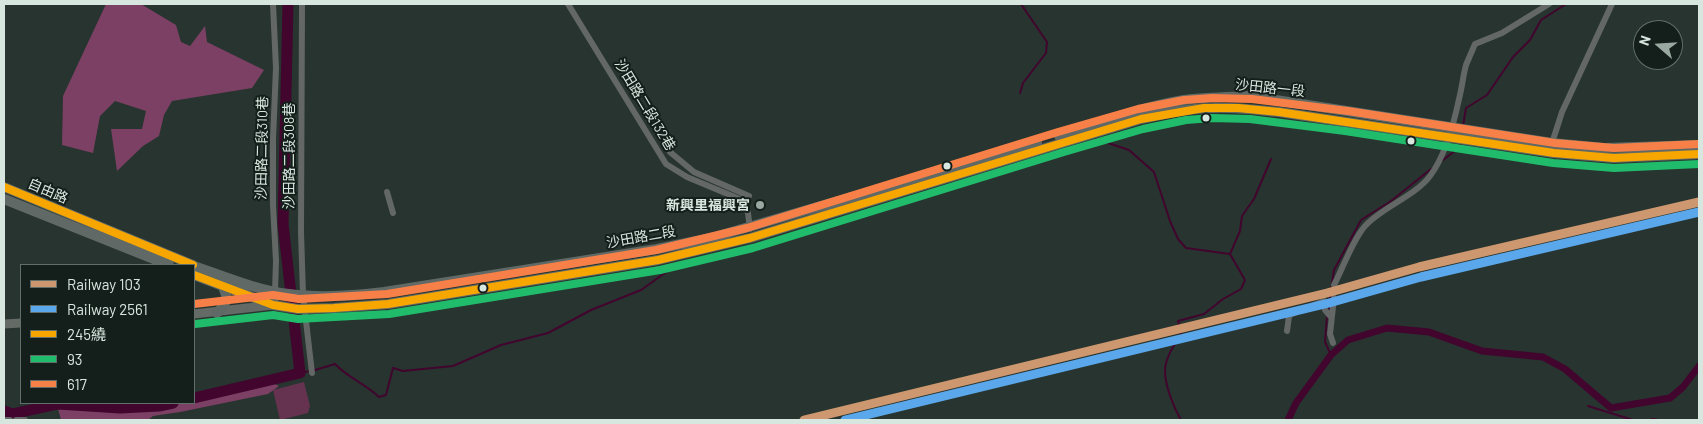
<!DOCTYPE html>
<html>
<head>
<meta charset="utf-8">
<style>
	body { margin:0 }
	#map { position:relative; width:1703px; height:424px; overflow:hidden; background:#28342f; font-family:Barlow,"Noto Sans TC",sans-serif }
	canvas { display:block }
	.frame { position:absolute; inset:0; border:5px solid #d8e6e0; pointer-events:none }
	.legend { position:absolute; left:20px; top:264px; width:175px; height:140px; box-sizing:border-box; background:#141e1a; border:1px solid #626e69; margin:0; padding:6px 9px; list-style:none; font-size:15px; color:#d8e6e0 }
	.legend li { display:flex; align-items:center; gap:10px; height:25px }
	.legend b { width:25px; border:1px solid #626e69 }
	.north { position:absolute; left:1633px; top:20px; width:50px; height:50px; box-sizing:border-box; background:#141e1a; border:1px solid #626e69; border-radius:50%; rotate:289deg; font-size:14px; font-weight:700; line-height:20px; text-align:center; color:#d8e6e0 }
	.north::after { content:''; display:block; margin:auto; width:18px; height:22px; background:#9aa8a2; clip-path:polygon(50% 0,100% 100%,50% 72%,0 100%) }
</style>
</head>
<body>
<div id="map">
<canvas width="1703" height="424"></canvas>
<div class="frame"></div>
<ul class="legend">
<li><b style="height:6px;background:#cd976f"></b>Railway 103</li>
<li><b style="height:6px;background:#5aa8eb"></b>Railway 2561</li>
<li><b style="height:6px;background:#f7a600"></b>245繞</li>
<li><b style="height:6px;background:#20bc6c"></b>93</li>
<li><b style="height:6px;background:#f78048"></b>617</li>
</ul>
<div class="north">N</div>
</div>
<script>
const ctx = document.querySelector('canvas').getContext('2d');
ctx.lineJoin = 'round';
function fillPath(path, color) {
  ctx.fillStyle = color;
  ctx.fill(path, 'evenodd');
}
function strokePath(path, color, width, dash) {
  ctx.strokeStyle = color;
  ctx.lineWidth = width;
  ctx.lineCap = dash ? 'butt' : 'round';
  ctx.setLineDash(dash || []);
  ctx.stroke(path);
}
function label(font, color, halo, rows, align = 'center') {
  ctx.font = font + ' Barlow,"Noto Sans TC",sans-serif';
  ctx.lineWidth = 4;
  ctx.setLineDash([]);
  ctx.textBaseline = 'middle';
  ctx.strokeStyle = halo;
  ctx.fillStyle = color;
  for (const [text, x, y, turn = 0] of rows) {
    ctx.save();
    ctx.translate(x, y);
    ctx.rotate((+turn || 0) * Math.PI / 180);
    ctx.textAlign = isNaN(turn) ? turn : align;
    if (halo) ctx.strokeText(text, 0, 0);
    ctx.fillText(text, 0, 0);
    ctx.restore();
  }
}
fillPath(new Path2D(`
	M304,382L310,406L308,413L280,420L273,390Z`), '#653350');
fillPath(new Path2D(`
	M106,4H141L176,25L181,42L190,46L205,26L207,42L264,70L252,88L172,101L164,115L159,136L143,146L117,171L111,129H142L146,111L115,101L100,116L93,153L62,145L63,96Z
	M267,380L279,386L268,394L180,412L153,416L148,420H61L57,405L109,409L145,408L168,403H194V397Z`), '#7b4063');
strokePath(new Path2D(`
	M1020,93L1023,83L1046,53L1047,42L1021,4
	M1463,126L1466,108L1487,95L1513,57L1530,40L1541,20L1566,4
	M1096,139L1129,150L1154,172L1170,221L1178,239L1186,248L1230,254L1245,280L1241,289L1223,299L1204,314L1178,321L1181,335C1174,345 1165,358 1165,371C1165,386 1174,408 1181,420
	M1443,160L1460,147V143
	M1230,254L1240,231L1242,216L1254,199L1271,159
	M1328,311L1334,270L1361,220L1391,201L1431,169
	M1327,316L1325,342L1331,355
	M315,370L335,364C348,378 366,384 379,397L386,395L393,368L403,371L453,366L501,345L548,333L591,310L641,290L672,268
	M300,373L310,371
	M1588,406L1633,420
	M1650,420L1653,419L1658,420`), '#41052e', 2);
strokePath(new Path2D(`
	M1288,420L1296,403L1331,355L1348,340L1387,328L1429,332L1482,351L1543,357L1565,369L1611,408L1670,398L1683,387L1699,366`), '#41052e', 7);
strokePath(new Path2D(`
	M194,398L300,373L283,224L288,4
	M4,411L12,414L58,404L120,408L159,406L173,403`), '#41052e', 11);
strokePath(new Path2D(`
	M273,4L276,68L273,139V205L276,261L275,292
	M302,4L301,232L303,295L312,373
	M568,4L666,164L687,177L742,200L748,213L750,229
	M1552,143L1562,112L1612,4
	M670,152L694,172L749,196
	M387,192L393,213
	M1334,285C1343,268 1354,237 1366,225C1383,207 1415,196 1430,176C1445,156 1454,123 1459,99C1462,88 1463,76 1466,65C1469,58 1472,51 1475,44L1502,33L1549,4
	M1287,331L1289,316L1292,314L1324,301L1325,310L1331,317
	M1333,343L1330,334L1334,298
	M4,420H10
	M16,420H25`), '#636866', 6);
strokePath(new Path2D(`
	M194,314L273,305L275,292
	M4,324L21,323`), '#646a66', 9);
strokePath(new Path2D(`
	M1059,136C1100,123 1141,107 1184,100C1206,97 1228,97 1250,96L1552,143L1604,148L1699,145
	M4,187L193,265
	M4,199L169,265
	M194,266C223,276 259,291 289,294C320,298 353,296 384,292L657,249L711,238L1037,143
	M194,275L273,305L298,309L334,308L388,304L658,260L750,238L1141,119C1165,114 1189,108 1213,108C1235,107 1257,110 1279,112L1554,153L1614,158L1699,154
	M217,313C227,302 229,301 223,287`), '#606965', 10);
strokePath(new Path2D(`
	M4,187L193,265
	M194,275L273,305L298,309L334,308L388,304L658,260L750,238L1141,119L1204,108H1238L1279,112L1554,153L1614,158L1699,154`), '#f7a600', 8);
strokePath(new Path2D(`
	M195,324L273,315L298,319L389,314L660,270L753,248L1064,152L1143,129L1186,120L1212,118L1250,119L1345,131L1553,163L1614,168L1699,164`), '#20bc6c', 8);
strokePath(new Path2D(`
	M194,304L273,295L299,299L387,294L656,250L747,228L1058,132L1138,109L1184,100L1212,98L1252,99L1348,111L1555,143L1614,148L1699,144`), '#f78048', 8);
strokePath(new Path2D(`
	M804,420L1327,293L1419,267L1699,202`), '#cd976f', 9);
strokePath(new Path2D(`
	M845,420L1329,303L1421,277L1699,212`), '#5aa8eb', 9);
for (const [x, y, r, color] of [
	[1206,118,4.5,"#d8e6e0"],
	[1411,141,4.5,"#d8e6e0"],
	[947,166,4.5,"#d8e6e0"],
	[760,205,5,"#9aa8a2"],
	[483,288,4.5,"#d8e6e0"]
]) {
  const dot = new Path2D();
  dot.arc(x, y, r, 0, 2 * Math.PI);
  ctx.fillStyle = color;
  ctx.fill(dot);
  strokePath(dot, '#141e1a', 2);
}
label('14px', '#d8e6e0', '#141e1a', [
	["沙田路一段",1270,88,6],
	["沙田路二段132巷",645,105,59],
	["沙田路二段310巷",262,148,-89],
	["沙田路二段308巷",289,156,-90],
	["自由路",48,191,23],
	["沙田路二段",641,237,-10]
]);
label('bold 14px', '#d8e6e0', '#141e1a', [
	["新興里福興宮",750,205]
], 'right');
</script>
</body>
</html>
